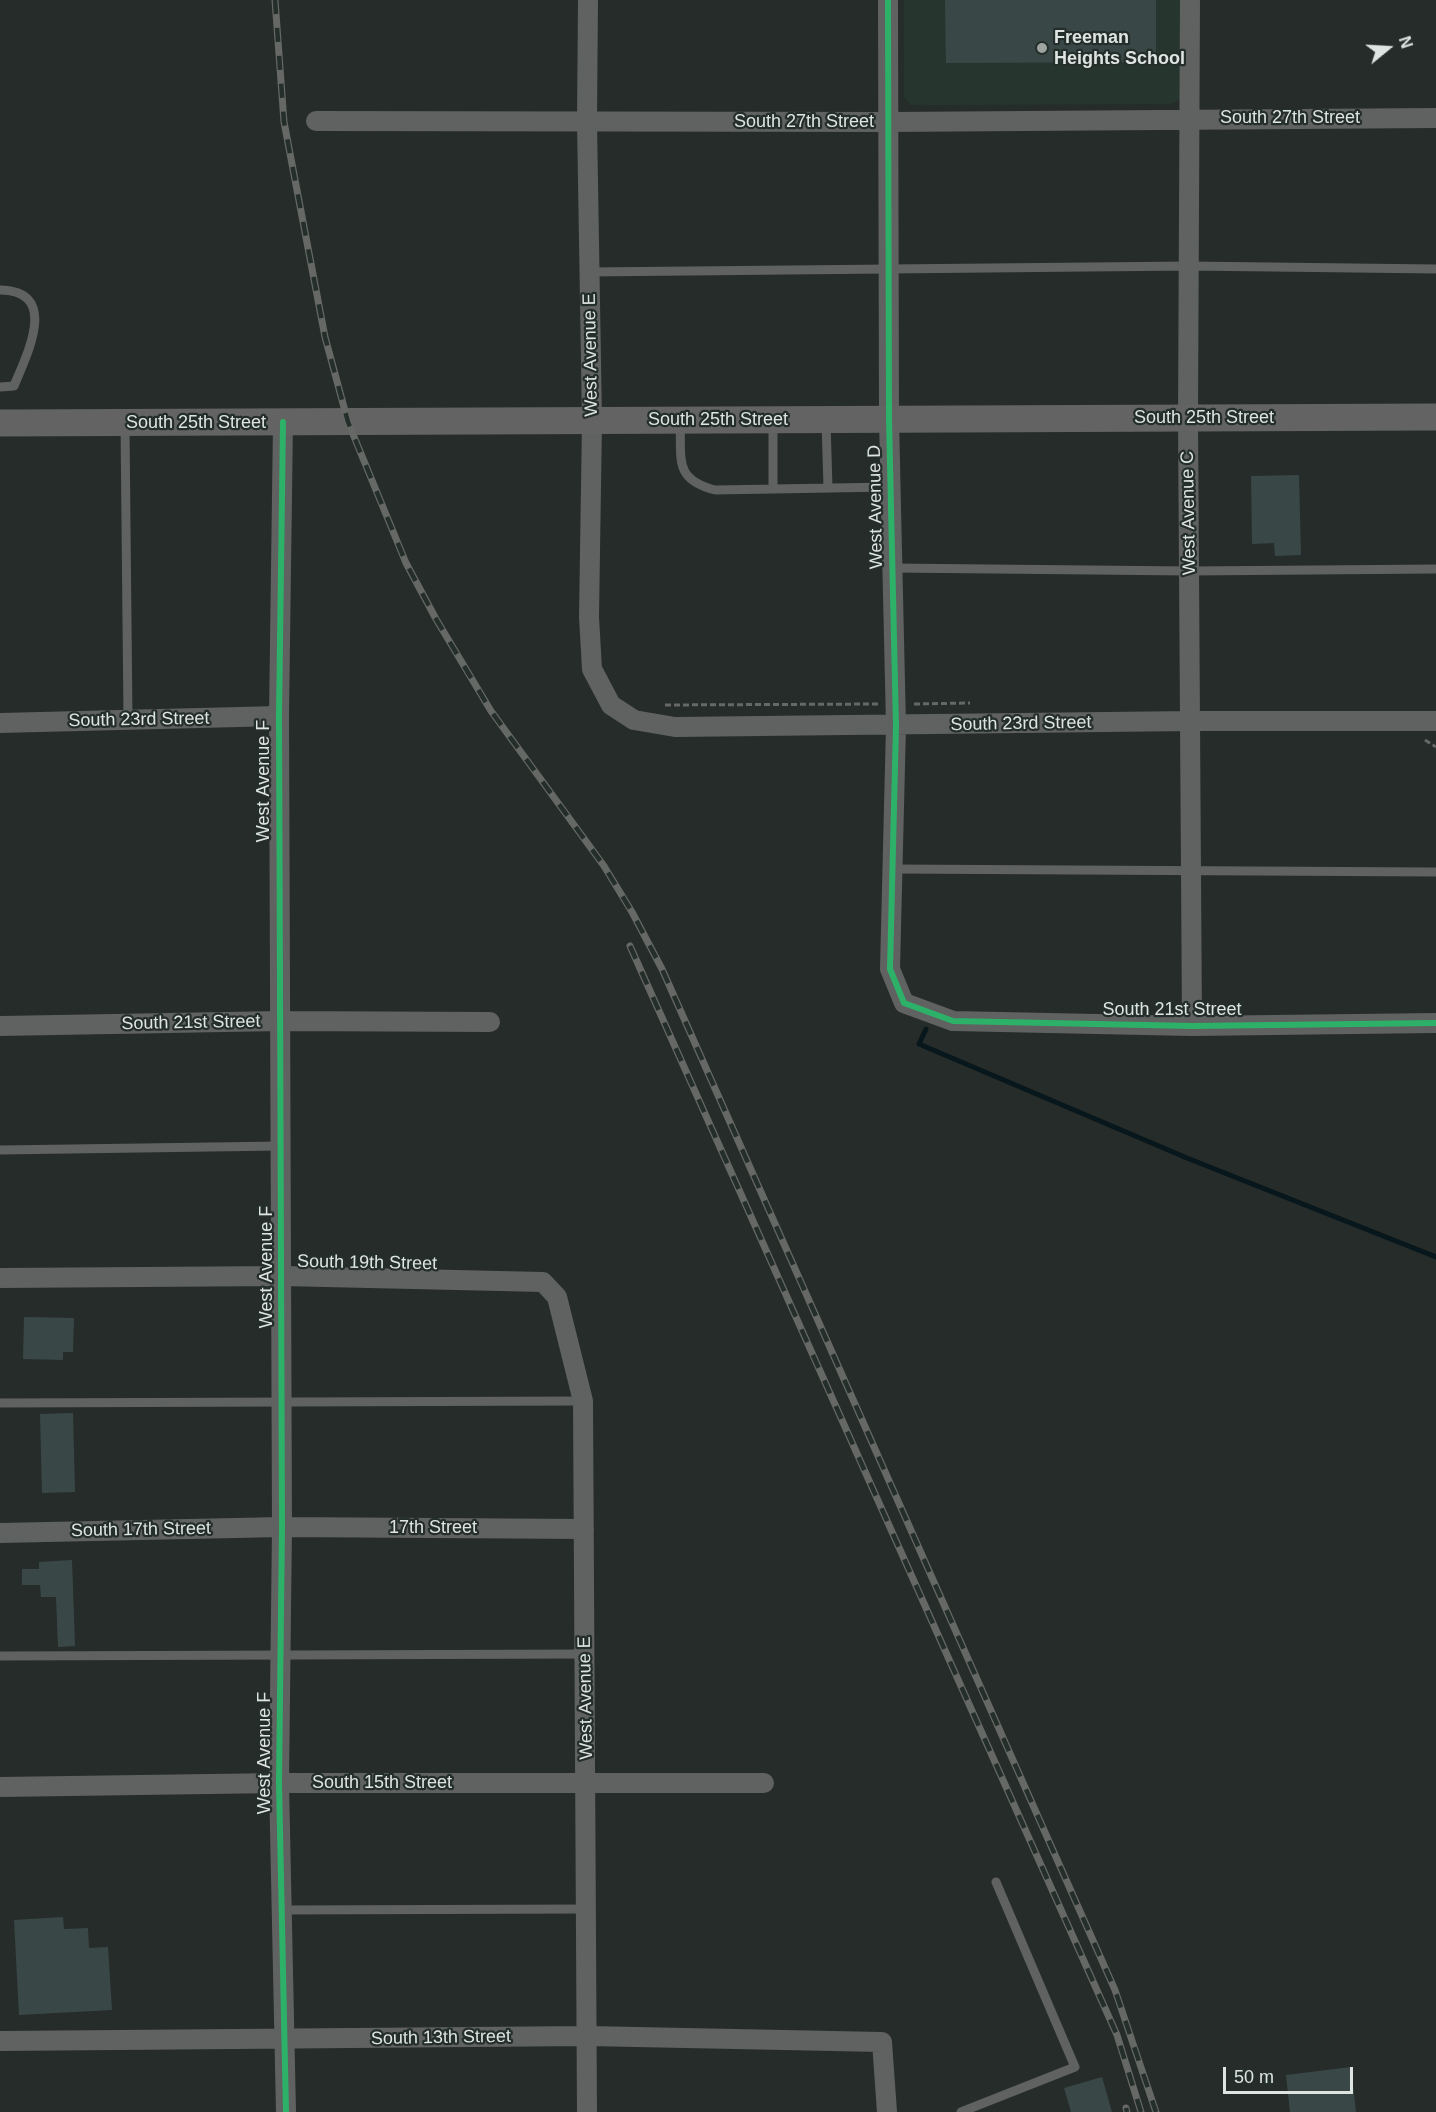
<!DOCTYPE html>
<html>
<head>
<meta charset="utf-8">
<style>
	body { margin:0 }
	#map { position:relative; width:1436px; height:2112px; overflow:hidden; background:#262c29; font-family:Arial,sans-serif }
	canvas { display:block }
	.north { position:absolute; left:1358px; top:18px; width:60px; height:60px; -webkit-text-stroke:4px #242e2a; paint-order:stroke; rotate:72deg; font-size:16px; font-weight:700; line-height:24px; text-align:center; color:#dee4e1 }
	.north::after { content:''; display:block; margin:auto; width:21px; height:27px; background:#dee4e1; clip-path:polygon(50% 0,100% 100%,50% 72%,0 100%) }
	.scale { position:absolute; left:1223px; top:2067px; width:130px; height:27px; box-sizing:border-box; border:3px solid #dee4e1; border-top:0; padding-left:8px; font-size:18px; line-height:21px; white-space:nowrap; color:#dee4e1; -webkit-text-stroke:4px #242e2a; paint-order:stroke }
</style>
</head>
<body>
<div id="map">
<canvas width="1436" height="2112"></canvas>
<div class="north">N</div>
<div class="scale">50 m</div>
</div>
<script>
const ctx = document.querySelector('canvas').getContext('2d');
ctx.lineJoin = 'round';
function fillPath(path, color) {
  ctx.fillStyle = color;
  ctx.fill(path, 'evenodd');
}
function strokePath(path, color, width, dash) {
  ctx.strokeStyle = color;
  ctx.lineWidth = width;
  ctx.lineCap = dash ? 'butt' : 'round';
  ctx.setLineDash(dash || []);
  ctx.stroke(path);
}
function label(font, color, halo, rows, align = 'center') {
  ctx.font = font + ' Arial,sans-serif';
  ctx.lineWidth = 4.5;
  ctx.setLineDash([]);
  ctx.textBaseline = 'middle';
  ctx.strokeStyle = halo;
  ctx.fillStyle = color;
  for (const [text, x, y, turn = 0] of rows) {
    ctx.save();
    ctx.translate(x, y);
    ctx.rotate((+turn || 0) * Math.PI / 180);
    ctx.textAlign = isNaN(turn) ? turn : align;
    if (halo) ctx.strokeText(text, 0, 0);
    ctx.fillText(text, 0, 0);
    ctx.restore();
  }
}
fillPath(new Path2D(`
	M904,0H1180V100L1170,104L911,105L904,97Z`), '#26362f');
strokePath(new Path2D(`
	M926,1029L919,1044L1187,1158L1436,1257`), '#07171c', 5);
fillPath(new Path2D(`
	M945,0H1156V62L946,63Z
	M1299,475L1301,555L1275,556L1274,543L1252,544L1251,476Z
	M24,1317L74,1318L73,1352H63V1360L23,1359Z
	M73,1413L75,1492L42,1493L40,1414Z
	M72,1560L75,1646L58,1647L56,1597H41L40,1585H22V1569H39V1562Z
	M63,1917L64,1929L88,1928L89,1948L108,1947L112,2010L19,2015L14,1920Z
	M1351,2067L1356,2112H1290L1286,2075Z
	M1102,2077L1112,2112H1071L1064,2088Z`), '#394847');
strokePath(new Path2D(`
	M914,704L970,703
	M665,705L878,704
	M1425,740L1436,747`), '#666866', 3, [6, 3]);
strokePath(new Path2D(`
	M589,272L1189,266L1436,269
	M0,290C60,291 27,354 14,386L0,387
	M773,422V489
	M826,422L828,488
	M680,423C682,459 673,479 715,490L891,487
	M125,425L128,720
	M892,568L1190,571L1436,569
	M892,869L1436,872
	M0,1150L281,1146
	M0,1403L583,1401
	M0,1656L585,1654
	M282,1910L586,1909
	M961,2112L1075,2067L996,1882`), '#5f6260', 9);
strokePath(new Path2D(`
	M588,0L587,122L592,421L589,617L592,669L611,705L634,720L675,727L1191,721H1436
	M888,0L889,419L896,726L890,969L904,1003L953,1021L1192,1026L1436,1023
	M1190,0L1188,418L1192,1026
	M316,121L888,122L1436,118
	M283,422L279,716L282,1527L279,1783L286,2112
	M0,723L279,716
	M0,1026L281,1021L490,1022
	M0,1278L282,1276L543,1282L557,1297L583,1401L587,2112
	M0,1533L282,1527L584,1529
	M0,1787L279,1783H764
	M0,2041L587,2036L882,2042L887,2112`), '#5f6260', 20);
strokePath(new Path2D(`
	M0,423L1436,417`), '#626362', 27);
const rail = new Path2D(`
	M275,0L284,122L325,337L348,422L406,563L436,619L491,711L604,866L632,912L662,969L1091,1936L1115,1990L1156,2112
	M630,946L1117,2035L1141,2112
	M1126,2108L1127,2112`);
strokePath(rail, '#656865', 7);
strokePath(rail, '#242e2a', 4.5, [14]);
strokePath(new Path2D(`
	M888,0L889,419L896,726L890,969L904,1003L953,1021L1192,1026L1436,1023
	M283,422L279,716L282,1527L279,1783L286,2112`), '#2db169', 6);
for (const [x, y, r, color] of [
	[1042,48,6,"#9ea4a1"]
]) {
  const dot = new Path2D();
  dot.arc(x, y, r, 0, 2 * Math.PI);
  ctx.fillStyle = color;
  ctx.fill(dot);
  strokePath(dot, '#242e2a', 2);
}
label('bold 18px', '#dee4e1', '#242e2a', [
	["Freeman",1054,38],
	["Heights School",1054,59]
], 'left');
label('18px', '#dee4e1', '#242e2a', [
	["South 27th Street",1290,118],
	["South 27th Street",804,122],
	["West Avenue E",591,355,-91],
	["South 25th Street",1204,418],
	["South 25th Street",718,420],
	["South 25th Street",196,423],
	["West Avenue D",876,507,-91],
	["West Avenue C",1189,513,-91],
	["South 23rd Street",139,720,-1],
	["South 23rd Street",1021,724,-1],
	["West Avenue F",264,781,-90],
	["South 21st Street",1172,1010],
	["South 21st Street",191,1023,-1],
	["South 19th Street",367,1263,1],
	["West Avenue F",267,1267,-90],
	["17th Street",433,1528],
	["South 17th Street",141,1530,-1],
	["West Avenue E",586,1698,-91],
	["West Avenue F",265,1753,-90],
	["South 15th Street",382,1783],
	["South 13th Street",441,2038,-1]
]);
</script>
</body>
</html>
